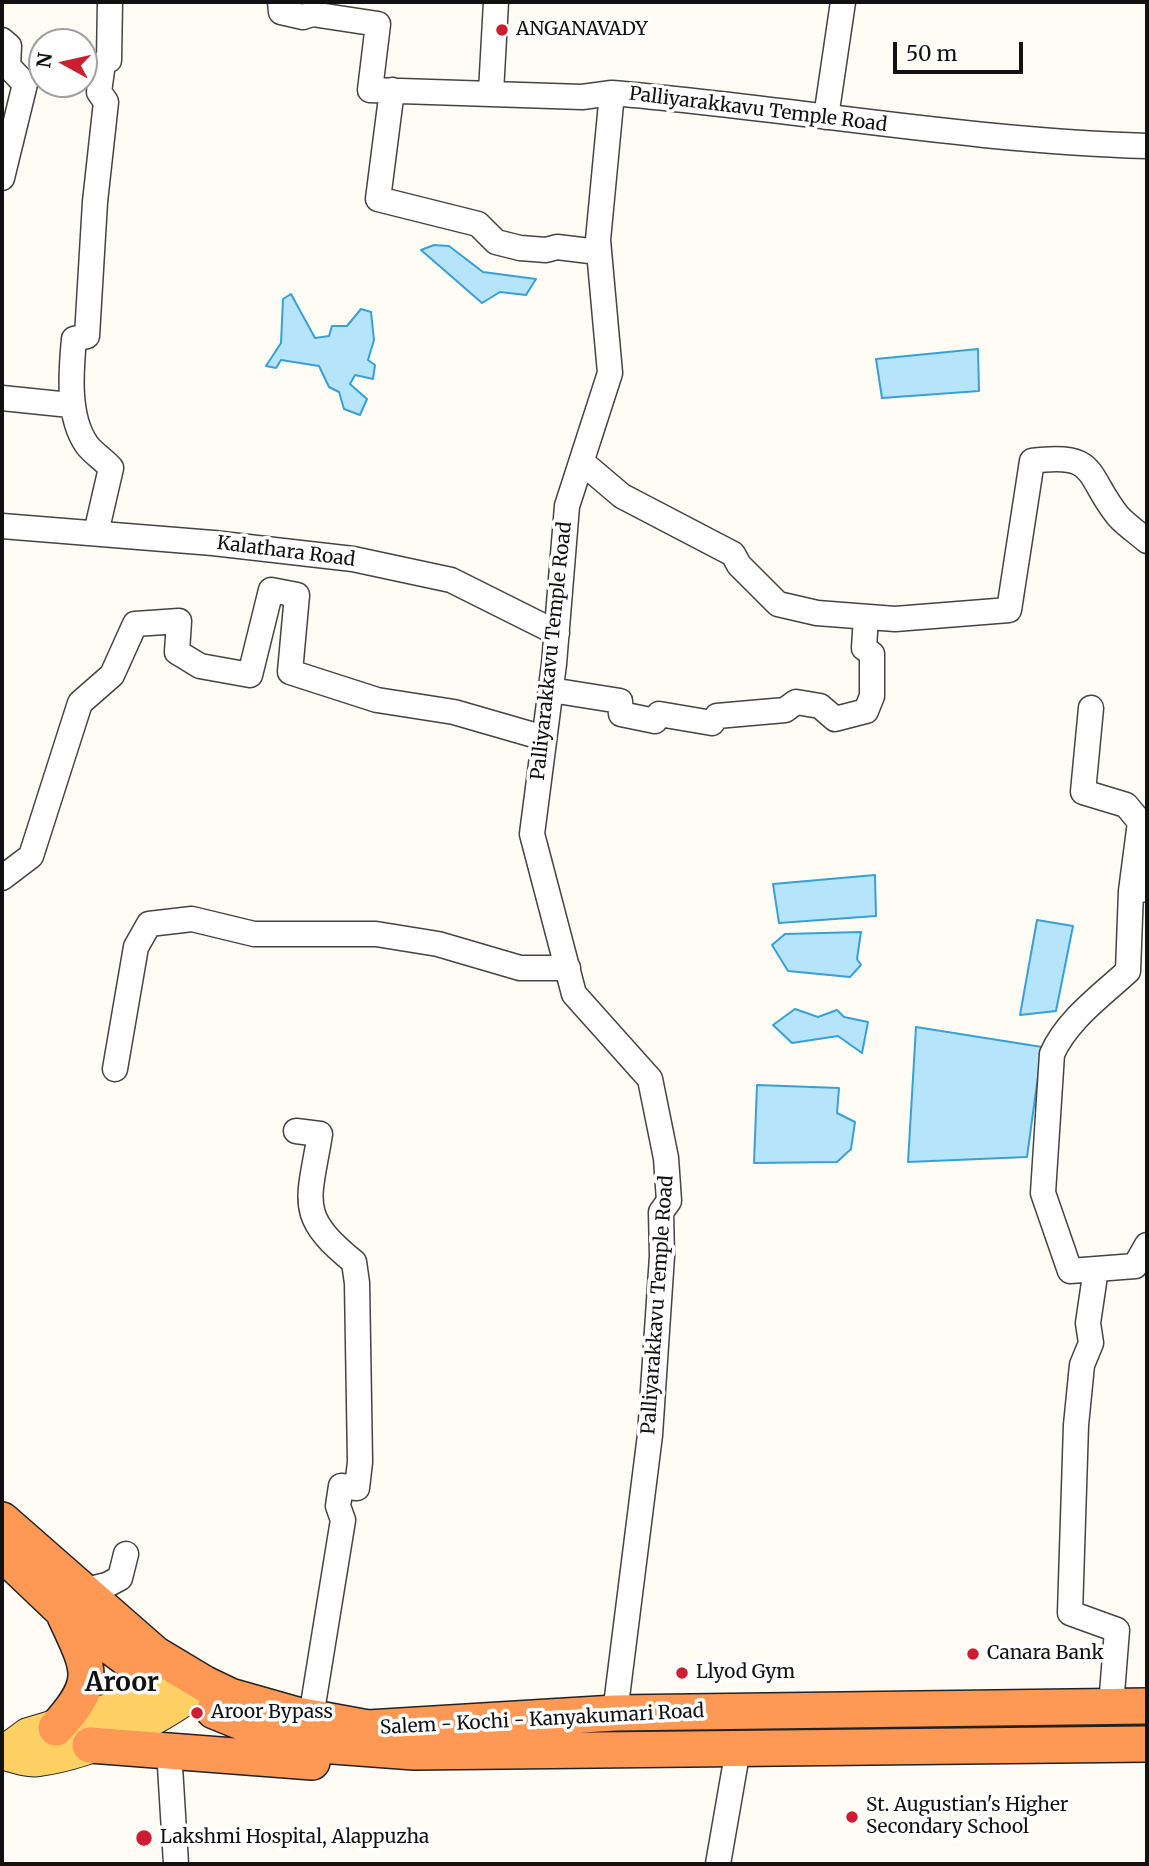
<!DOCTYPE html>
<html>
<head>
<meta charset="utf-8">
<style>
	body { margin:0 }
	#map { position:relative; width:1149px; height:1866px; overflow:hidden; background:#fffcf5; font-family:Merriweather,serif }
	canvas { display:block }
	.frame { position:absolute; inset:0; border:4px solid #111; pointer-events:none }
	.north { position:absolute; left:28px; top:28px; width:70px; height:70px; box-sizing:border-box; background:#fff; border:2px solid #a0a0a0; border-radius:50%; rotate:278deg; font-size:19px; font-weight:700; line-height:28px; text-align:center; color:#111 }
	.north::after { content:''; display:block; margin:auto; width:24px; height:32px; background:#cc1e30; clip-path:polygon(50% 0,100% 100%,50% 72%,0 100%) }
	.scale { position:absolute; left:893px; top:42px; width:130px; height:32px; box-sizing:border-box; border:4px solid #111; border-top:0; padding-left:9px; font-size:21px; line-height:24px; white-space:nowrap; color:#111; -webkit-text-stroke:5px #fff; paint-order:stroke }
</style>
</head>
<body>
<div id="map">
<canvas width="1149" height="1866"></canvas>
<div class="frame"></div>
<div class="north">N</div>
<div class="scale">50 m</div>
</div>
<script>
const ctx = document.querySelector('canvas').getContext('2d');
ctx.lineJoin = 'round';
function fillPath(path, color) {
  ctx.fillStyle = color;
  ctx.fill(path, 'evenodd');
}
function strokePath(path, color, width, dash) {
  ctx.strokeStyle = color;
  ctx.lineWidth = width;
  ctx.lineCap = dash ? 'butt' : 'round';
  ctx.setLineDash(dash || []);
  ctx.stroke(path);
}
function label(font, color, halo, rows, align = 'center') {
  ctx.font = font + ' Merriweather,serif';
  ctx.lineWidth = 7;
  ctx.setLineDash([]);
  ctx.textBaseline = 'middle';
  ctx.strokeStyle = halo;
  ctx.fillStyle = color;
  for (const [text, x, y, turn = 0] of rows) {
    ctx.save();
    ctx.translate(x, y);
    ctx.rotate((+turn || 0) * Math.PI / 180);
    ctx.textAlign = isNaN(turn) ? turn : align;
    if (halo) ctx.strokeText(text, 0, 0);
    ctx.fillText(text, 0, 0);
    ctx.restore();
  }
}
const water = new Path2D(`
	M434,245L449,246L483,272L536,279L526,295L500,292L482,303L421,250Z
	M291,294L315,338L329,336L332,326H347L361,309L371,312L374,340L368,360L375,365L373,379L355,375L350,384L367,399L360,415L344,409L339,392L329,387L319,366L281,360L276,368L266,366L281,343L283,299Z
	M978,349L979,391L882,398L876,359Z
	M875,875L876,916L779,923L773,884Z
	M1037,920L1073,926L1056,1011L1020,1015Z
	M861,932L857,959L861,965L850,977L788,971L772,945L785,934Z
	M795,1009L818,1017L837,1010L844,1017L868,1022L862,1053L838,1036L792,1043L773,1025Z
	M916,1027L1042,1047L1027,1157L908,1162Z
	M757,1085L839,1088L837,1113L855,1122L851,1149L837,1162L754,1163Z`);
fillPath(water, '#b6e4fa');
strokePath(water, '#38a0d6', 2);
const minor = new Path2D(`
	M280,2L281,12L303,17L312,14L378,24L370,90L582,97L612,93
	M2,40L9,46L8,66L25,84L2,178
	M392,90L378,199L478,224L496,242L520,248L546,250L557,247L598,252
	M491,92L496,2
	M826,117L843,2
	M2,398L70,405
	M583,463L622,496L733,554L739,565L778,604L817,613L895,619L1009,610L1032,461C1099,452 1085,475 1118,516C1126,525 1138,533 1147,541
	M2,526L213,543L353,559L451,580L557,633
	M96,533L111,468C104,460 93,453 87,445C67,417 71,371 74,339L87,336L95,202L106,102L99,92L103,63L109,60L110,2
	M551,690L620,701L621,714L655,721L659,714L712,723L717,716L785,710L796,702L820,706L835,719L866,711L872,696V654L864,648L866,617
	M1091,708L1083,792L1126,805L1140,822L1131,891
	M2,878L31,856L80,703L112,675L135,624L179,621L177,652L200,666L250,675L271,590L297,595L290,672L377,700L454,712L544,738
	M1147,889L1131,891L1128,971C1101,996 1067,1020 1052,1054L1043,1193L1070,1271L1135,1266L1147,1245
	M115,1069L136,947L149,924L192,919L254,934H376L438,944L520,968H568
	M296,1131L320,1134C309,1202 296,1215 354,1262L357,1283L360,1462L357,1488L341,1486L338,1506L343,1520L311,1717
	M1096,1269L1088,1323L1091,1343L1082,1365L1076,1425L1070,1613L1117,1630L1111,1706
	M82,1591L107,1585L120,1578L126,1554
	M615,1713L650,1435L662,1256L661,1212L669,1201L666,1158L650,1079L574,994L532,834L554,664L567,506L610,373L598,240L612,93C791,108 968,141 1147,146
	M169,1750L176,1864
	M718,1864L738,1749`);
const major = new Path2D(`
	M2,1753C13,1756 28,1762 39,1760C94,1752 163,1719 205,1684
	M2,1753L28,1734L135,1702L185,1673`);
const highway = new Path2D(`
	M2,1520L155,1654L205,1684L230,1696L297,1715L368,1728L615,1713L1147,1706
	M2,1553L63,1611L138,1667
	M214,1711L293,1743L414,1752L1147,1744
	M56,1728C99,1681 90,1670 65,1616
	M90,1745L312,1762`);
strokePath(minor, '#444', 27);
strokePath(major, '#222', 34);
strokePath(highway, '#222', 38);
strokePath(minor, '#fff', 24);
strokePath(major, '#ffd165', 32);
strokePath(highway, '#fd9855', 35);
for (const [x, y, r, color] of [
	[502,30,7,"#cc1e30"],
	[973,1654,7,"#cc1e30"],
	[682,1673,7,"#cc1e30"],
	[197,1713,7,"#cc1e30"],
	[852,1817,7,"#cc1e30"],
	[144,1838,9,"#cc1e30"]
]) {
  const dot = new Path2D();
  dot.arc(x, y, r, 0, 2 * Math.PI);
  ctx.fillStyle = color;
  ctx.fill(dot);
  strokePath(dot, '#fff', 2.5);
}
label('19px', '#111', '#fff', [
	["ANGANAVADY",516,30],
	["Canara Bank",987,1654],
	["Llyod Gym",696,1673],
	["Aroor Bypass",211,1713],
	["St. Augustian's Higher",866,1806],
	["Secondary School",866,1828],
	["Lakshmi Hospital, Alappuzha",160,1838]
], 'left');
label('19px', '#111', '#fff', [
	["Palliyarakkavu Temple Road",758,110,7],
	["Kalathara Road",286,552,7],
	["Palliyarakkavu Temple Road",552,651,-84],
	["Palliyarakkavu Temple Road",658,1305,-86],
	["Salem - Kochi - Kanyakumari Road",542,1720,-3]
]);
label('bold 26px', '#111', '#fff', [
	["Aroor",122,1684]
]);
</script>
</body>
</html>
